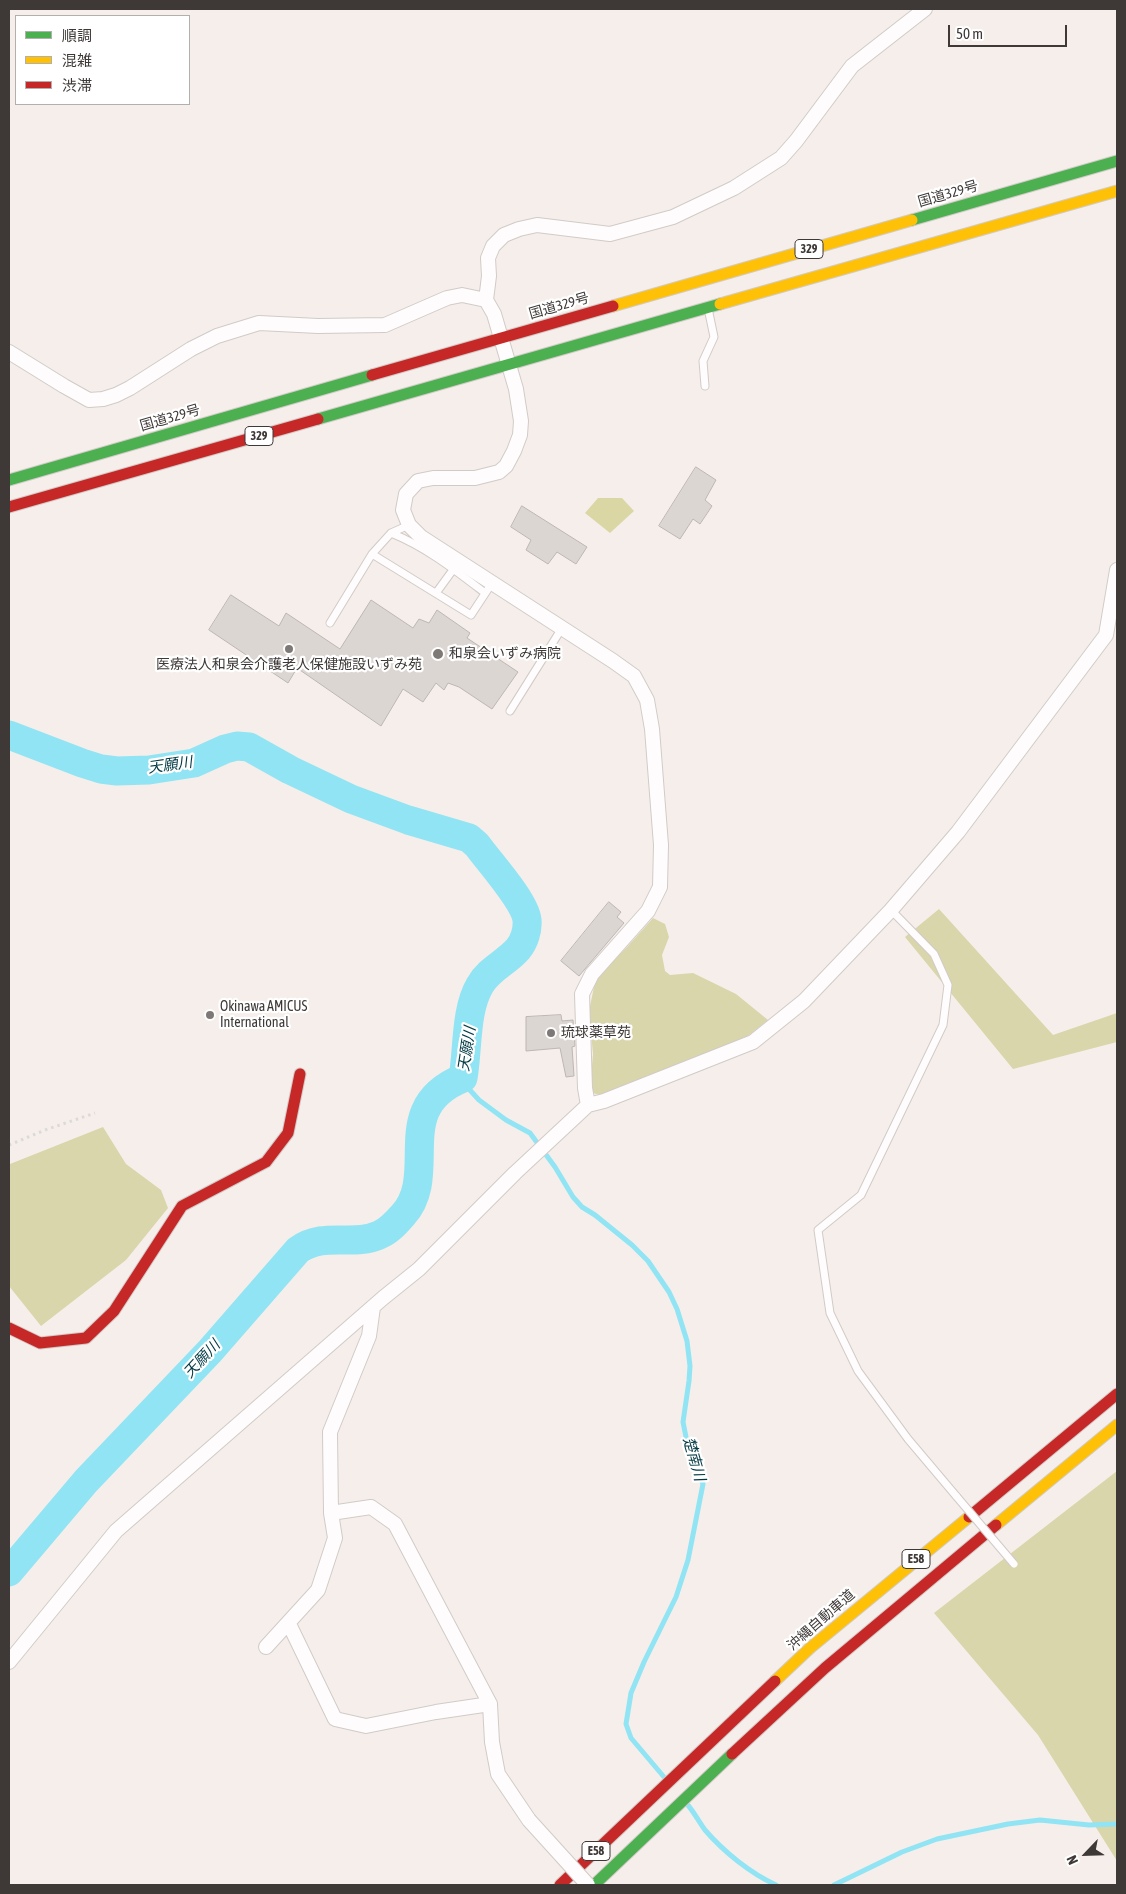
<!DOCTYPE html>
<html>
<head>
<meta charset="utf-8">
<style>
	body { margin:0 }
	#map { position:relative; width:1126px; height:1894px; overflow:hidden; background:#f6eeea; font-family:"Asap Condensed","Noto Sans JP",sans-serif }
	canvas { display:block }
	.frame { position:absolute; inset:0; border:10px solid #3e3937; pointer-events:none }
	.legend { position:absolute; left:15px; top:15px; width:175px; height:90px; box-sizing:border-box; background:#fff; border:1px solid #b2b0af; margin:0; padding:6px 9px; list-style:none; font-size:15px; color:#3e3937 }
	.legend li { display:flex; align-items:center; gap:10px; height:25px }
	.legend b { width:25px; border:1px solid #b2b0af }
	.north { position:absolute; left:1061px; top:1829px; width:50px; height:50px; -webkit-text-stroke:4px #fff; paint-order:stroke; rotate:246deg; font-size:14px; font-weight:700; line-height:20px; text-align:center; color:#3e3937 }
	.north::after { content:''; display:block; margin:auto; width:18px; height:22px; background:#3e3937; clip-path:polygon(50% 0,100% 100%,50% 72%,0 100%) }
	.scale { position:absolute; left:948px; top:25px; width:119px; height:22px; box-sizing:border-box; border:2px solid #3e3937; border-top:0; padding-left:6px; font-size:15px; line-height:18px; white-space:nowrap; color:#3e3937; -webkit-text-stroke:4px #fff; paint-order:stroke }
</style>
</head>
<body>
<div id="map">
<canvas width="1126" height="1894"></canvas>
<div class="frame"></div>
<ul class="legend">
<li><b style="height:6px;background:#4caf50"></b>順調</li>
<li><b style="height:6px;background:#ffc107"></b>混雑</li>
<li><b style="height:6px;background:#c62828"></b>渋滞</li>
</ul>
<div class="north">N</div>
<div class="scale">50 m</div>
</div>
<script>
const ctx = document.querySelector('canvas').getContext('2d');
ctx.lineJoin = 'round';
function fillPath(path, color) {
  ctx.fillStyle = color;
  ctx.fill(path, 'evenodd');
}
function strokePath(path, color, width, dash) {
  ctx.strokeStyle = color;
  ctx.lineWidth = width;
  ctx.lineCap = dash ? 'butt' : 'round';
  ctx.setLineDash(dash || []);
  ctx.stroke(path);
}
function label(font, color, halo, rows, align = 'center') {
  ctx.font = font + ' "Asap Condensed","Noto Sans JP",sans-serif';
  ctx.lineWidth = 4.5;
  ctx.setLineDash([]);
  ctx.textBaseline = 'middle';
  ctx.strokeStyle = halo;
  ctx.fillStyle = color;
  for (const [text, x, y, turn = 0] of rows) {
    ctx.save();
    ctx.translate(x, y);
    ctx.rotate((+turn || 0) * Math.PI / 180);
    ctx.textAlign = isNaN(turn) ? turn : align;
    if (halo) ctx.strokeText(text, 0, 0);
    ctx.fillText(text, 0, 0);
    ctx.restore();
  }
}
fillPath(new Path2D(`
	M939,909L1053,1035L1117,1013V1042L1013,1069L905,937Z
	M653,918L665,924L669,937L662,955L665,971L670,975L693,973L736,994L768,1020L748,1036L603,1096L593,1093L591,1077L593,1054L589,1011L594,987L600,974L628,946Z
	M103,1127L126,1164L161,1190L168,1208L126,1260L41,1326L9,1286V1167L10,1164Z
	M1117,1471V1861L1038,1735L934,1613Z`), '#d8d6aa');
fillPath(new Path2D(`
	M598,498H622L634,511L610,533L585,513Z`), '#dad7a5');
strokePath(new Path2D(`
	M463,1078L468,1088L479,1100L506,1120L530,1133L555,1167L573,1197L582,1207L595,1215L632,1245L648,1261L669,1292L677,1309L687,1341L690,1366L689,1381L683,1422L687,1442L703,1484L688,1560L676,1597L644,1662L631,1693L626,1724L631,1738L664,1777
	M687,1804C694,1812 699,1822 705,1830C724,1852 750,1873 776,1885
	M834,1885L902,1852L937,1839L1008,1824L1040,1820L1089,1825L1117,1824`), '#91e4f3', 5);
strokePath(new Path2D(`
	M9,735L82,763L101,769L117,771L149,770L194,763L225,749L237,746L249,747L290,770L351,799L408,820L469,838L477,845C490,863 525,901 527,920C528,930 524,942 518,949C507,962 489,969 480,985C465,1010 468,1050 463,1078C389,1108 441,1173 403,1215C396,1223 389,1231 379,1235C353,1247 325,1231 298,1250L210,1351L86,1481L9,1572`), '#91e4f3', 29);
const building = new Path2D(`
	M696,467L716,480L705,500L712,506L700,524L693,519L680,539L659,526Z
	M522,506L587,547L576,564L557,552L548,564L526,550L531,540L511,527Z
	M231,595L279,626L286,613L340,649L371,600L413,628L419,619L429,623L437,610L470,633L467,638L518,672L492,709L459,687L448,683L444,690L436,683L423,702L403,689L381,726L297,668L288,683L209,630Z
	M609,902L621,912L617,917L624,923L579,976L561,961Z
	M561,1015L562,1021L573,1020L575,1046L572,1047L574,1076L566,1077L560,1048L526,1051V1017Z`);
fillPath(building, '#dcd6d3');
strokePath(building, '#bcb6b4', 1);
const lane = new Path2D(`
	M705,386L703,361L714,337L709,313
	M391,533C426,547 455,570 485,593
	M372,554L471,615L492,583
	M436,593L455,567
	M330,623L372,554L391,533L409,525
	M510,711L562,628
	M891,910L934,954L948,985L943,1025L861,1195L818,1230L830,1313L858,1371L908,1439L957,1497`);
const street = new Path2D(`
	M9,352L64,386L89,400L103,399L116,395L130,388L191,349L217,336L259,323L318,326L385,325L447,298L462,295L486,300
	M588,1105L585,1088L582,994L592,974L648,911L660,887L661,845L652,729L647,700L634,676L613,661L421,537L409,525L403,510L406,494L418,481L433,478H475L499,472L506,466L514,451L520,435L521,421L516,389L494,314L486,300L489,276L488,258L493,246L504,235L519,229L537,225L610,234L673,217L734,188L781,158L796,141L852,66L925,9
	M331,1513L371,1507L395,1524L490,1704L492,1742L498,1774L529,1820
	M289,1624L335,1719L366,1726L436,1712L490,1704
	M266,1647L318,1590L335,1538L331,1513L330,1432L369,1336L373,1307
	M9,1662L116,1531L383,1298L419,1269L515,1173L588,1105L604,1101L753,1042L804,1001L891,910L958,832L1106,635L1117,570`);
const fast = new Path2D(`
	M912,220L1117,161
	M318,419L720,304
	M9,480L372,375
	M594,1885L732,1754`);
const slow = new Path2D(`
	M720,304L1117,191
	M613,306L912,220
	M996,1525L1117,1425
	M775,1681L810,1648L969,1517`);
const jam = new Path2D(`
	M372,375L613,306
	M9,507L318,419
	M9,1328L40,1343L86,1338L114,1311L182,1206L266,1162L288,1133L300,1074
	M969,1517L1117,1394
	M732,1754L825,1668L996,1525
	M560,1885L775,1681`);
strokePath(lane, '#d1cbc8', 9);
strokePath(street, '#d1cbc8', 16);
strokePath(fast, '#d1cbc8', 13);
strokePath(slow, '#d1cbc8', 13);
strokePath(jam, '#d1cbc8', 13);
strokePath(new Path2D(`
	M9,1145L45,1130L95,1113`), '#dcdad9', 3, [2.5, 4]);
strokePath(lane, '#fefcfc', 7);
strokePath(street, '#fefcfc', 14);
strokePath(fast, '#4caf50', 11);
strokePath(slow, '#ffc107', 11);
strokePath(jam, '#c62828', 11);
const laneBridge = new Path2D(`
	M957,1497L1014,1564`);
const streetBridge = new Path2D(`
	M529,1820L588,1885`);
strokePath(laneBridge, '#d1cbc8', 9, []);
strokePath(streetBridge, '#d1cbc8', 16, []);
strokePath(laneBridge, '#fefcfc', 7);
strokePath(streetBridge, '#fefcfc', 14);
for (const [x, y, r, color] of [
	[289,649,5,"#7e7876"],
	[438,654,6,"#7e7876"],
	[210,1015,5,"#7e7876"],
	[551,1033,5,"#7e7876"]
]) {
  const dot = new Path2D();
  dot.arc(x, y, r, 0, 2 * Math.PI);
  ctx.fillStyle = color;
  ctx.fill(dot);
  strokePath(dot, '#fff', 2);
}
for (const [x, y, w] of [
	[809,249,28],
	[259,436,28],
	[916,1559,28],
	[596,1851,28]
]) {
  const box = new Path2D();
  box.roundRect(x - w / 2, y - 9.5, w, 19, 4);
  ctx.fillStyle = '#fff';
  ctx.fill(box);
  strokePath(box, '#3e3937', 1);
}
label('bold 12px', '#3e3937', null, [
	["329",809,249],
	["329",259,436],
	["E58",916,1559],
	["E58",596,1851]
]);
label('14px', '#3e3937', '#fff', [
	["国道329号",948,194,-16],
	["国道329号",559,306,-16],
	["国道329号",170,418,-16],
	["沖縄自動車道",821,1620,-41]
]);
label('14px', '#3e3937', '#fff', [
	["和泉会いずみ病院",449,654],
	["医療法人和泉会介護老人保健施設いずみ苑",289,665,"center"],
	["Okinawa AMICUS",220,1007],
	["International",220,1023],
	["琉球薬草苑",561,1033]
], 'left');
label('italic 15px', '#003943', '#fff', [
	["天願川",170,765,-8],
	["天願川",467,1049,-81],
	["天願川",202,1359,-47],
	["楚南川",694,1459,74]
]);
</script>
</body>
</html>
